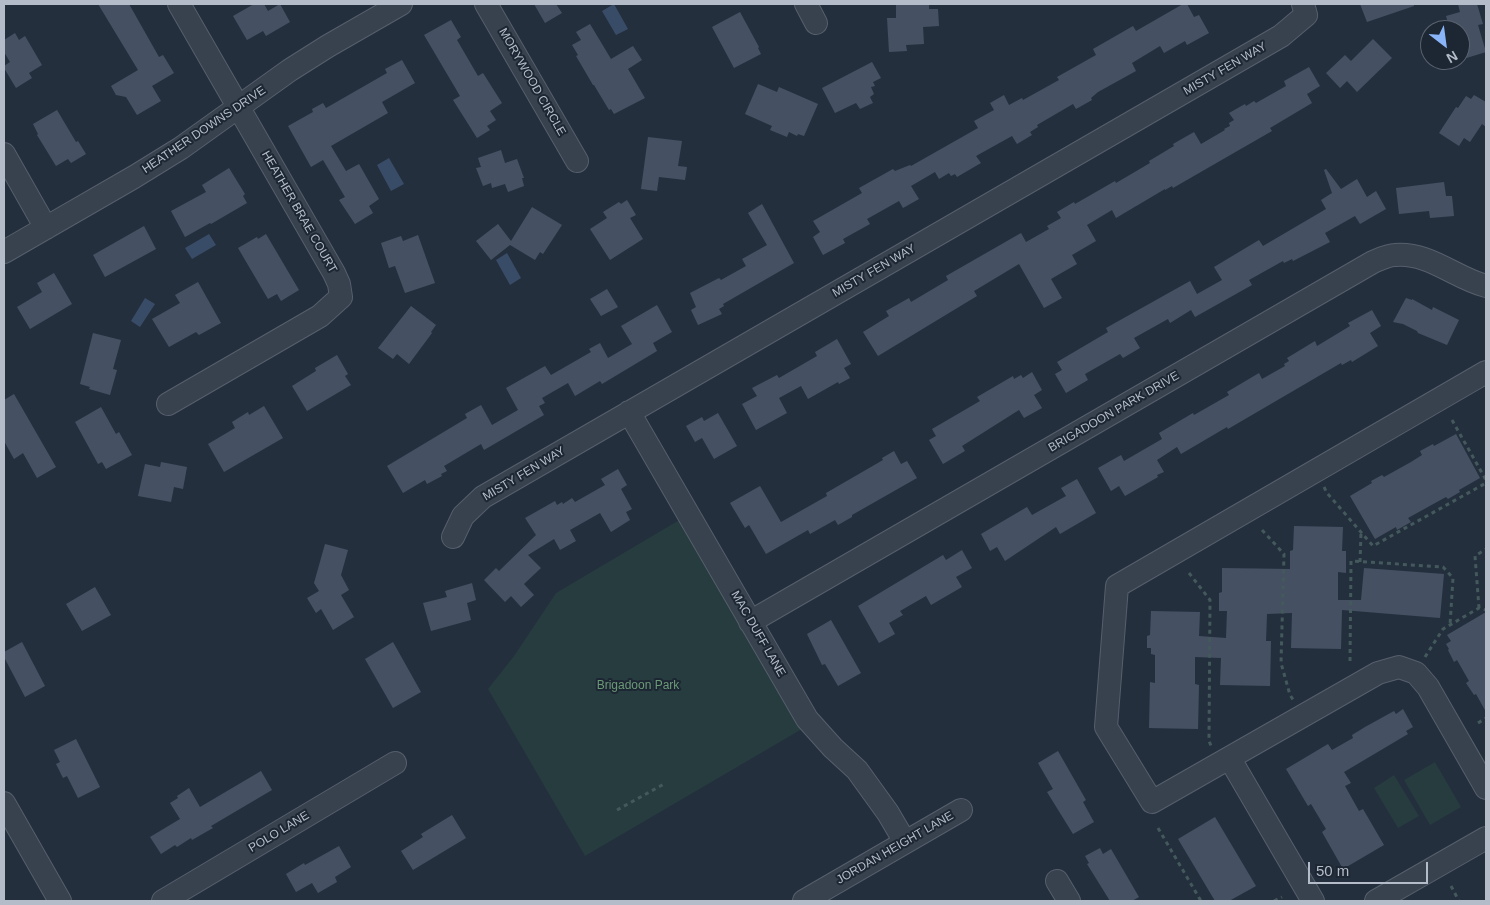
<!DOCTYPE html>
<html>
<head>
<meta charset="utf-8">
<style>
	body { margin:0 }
	#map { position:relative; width:1490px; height:905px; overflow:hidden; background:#242f3e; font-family:Arial,sans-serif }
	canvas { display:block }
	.frame { position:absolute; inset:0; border:5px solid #b4bcc9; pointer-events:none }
	.north { position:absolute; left:1420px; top:20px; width:50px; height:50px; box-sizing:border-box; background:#1d2633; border:1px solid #59626f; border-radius:50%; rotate:150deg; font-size:14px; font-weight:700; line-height:20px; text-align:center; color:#b4bcc9 }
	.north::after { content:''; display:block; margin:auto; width:18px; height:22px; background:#8ab4f8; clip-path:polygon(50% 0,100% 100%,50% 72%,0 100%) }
	.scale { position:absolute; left:1308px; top:862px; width:120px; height:22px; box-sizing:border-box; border:2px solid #b4bcc9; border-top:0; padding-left:6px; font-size:15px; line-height:18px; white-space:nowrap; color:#b4bcc9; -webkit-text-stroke:4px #1d2633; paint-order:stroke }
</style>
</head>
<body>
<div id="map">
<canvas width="1490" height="905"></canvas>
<div class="frame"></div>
<div class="north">N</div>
<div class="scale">50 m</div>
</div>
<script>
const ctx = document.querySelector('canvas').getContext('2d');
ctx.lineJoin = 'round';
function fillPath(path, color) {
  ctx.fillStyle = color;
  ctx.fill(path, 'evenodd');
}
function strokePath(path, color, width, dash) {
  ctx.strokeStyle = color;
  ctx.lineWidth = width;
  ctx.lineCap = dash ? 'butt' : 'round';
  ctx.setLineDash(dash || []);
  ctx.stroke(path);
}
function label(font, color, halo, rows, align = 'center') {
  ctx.font = font + ' Arial,sans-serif';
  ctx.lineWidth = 4;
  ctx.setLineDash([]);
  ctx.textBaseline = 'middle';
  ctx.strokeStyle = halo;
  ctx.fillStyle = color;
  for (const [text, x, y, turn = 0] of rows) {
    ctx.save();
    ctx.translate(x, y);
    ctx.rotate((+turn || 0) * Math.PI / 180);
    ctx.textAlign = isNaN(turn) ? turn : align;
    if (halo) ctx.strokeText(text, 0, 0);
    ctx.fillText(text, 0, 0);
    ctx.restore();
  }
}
fillPath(new Path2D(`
	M681,519L802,729L585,856L488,689L514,656L556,593Z
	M1435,762L1461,807L1430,825L1404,780Z
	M1394,775L1419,816L1398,828L1374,788Z`), '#263c3f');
fillPath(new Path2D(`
	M614,4L628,29L616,35L602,11Z
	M389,158L404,184L391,191L377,165Z
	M209,234L216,245L192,259L185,248Z
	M507,253L521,278L510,285L496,260Z
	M145,298L155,304L140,327L131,321Z`), '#394c67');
fillPath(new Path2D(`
	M98,4H129L159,57L163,55L174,73L152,86L161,101L137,115L126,97L116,95L111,86L138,70Z
	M254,4H264L268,11L280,4L290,22L266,36L263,31L247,40L233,16Z
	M534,4H556L562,13L545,23Z
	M906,4H929V9H938L939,26L923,27L924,44L906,45L907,51L889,52L887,18H896V5Z
	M1183,4H1187L1194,17L1199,15L1209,33L1187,45L1185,41L1164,53L1160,46L1132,63L1136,71L1098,92L1091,98L1092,100L1076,109L1073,104L1037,125L1038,127L1030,132L1032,135L1017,144L1012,136L976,156L981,163L957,177L955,174L951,176L949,173L939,179L935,172L911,186L919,199L903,208L899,201L867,219L870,224L843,239L845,243L823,255L813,237L820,232L813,221L862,193L859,188L893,169L895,171L910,165L911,166L978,128L974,121L994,110L990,103L1004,95L1009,105L1022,98L1023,100L1059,80L1057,77L1096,55L1093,49L1133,26L1136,31Z
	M1360,4H1414V6L1367,22Z
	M1458,4H1477L1483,24L1478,25L1486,52L1460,60V30H1450L1446,16L1460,12Z
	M740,12L759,47L758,48L761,54L734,68L712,27Z
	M451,20L461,37L457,40L478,76L483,73L502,103L490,111L496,120L487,126L490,130L477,138L453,100L460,96L424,35Z
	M590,24L611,59L633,46L642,60L628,69L645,98L614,114L611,109L609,110L594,85H593L576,56L578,55L572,45L581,40L576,32Z
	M15,33L19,40L25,36L42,65L29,73L32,78L16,88L4,68V66L10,62L4,52V40Z
	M1373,39L1392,58L1357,92L1347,81L1340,88L1326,73L1345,55L1351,61Z
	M402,60L415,83L382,102L388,113L331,146L346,171L359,164L379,199L369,206L373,213L355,224L339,200L345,197L323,160L311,167L288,126L313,112L312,109L323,103L326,108L387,73L385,69Z
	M872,62L881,78L873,82L875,86L871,87L874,94L870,97L873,103L860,109L856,103L835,113L822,88Z
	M1309,67L1320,86L1307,94L1312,103L1270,128L1272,131L1173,188L1172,186L1165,190V189L1116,218L1112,210L1087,225L1096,241L1072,255L1077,264L1051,279L1062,298L1044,308L1019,264L974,291L977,296L878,356L863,332L889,316L886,311L909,298L911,302L948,280L946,276L1021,233L1026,242L1049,229L1047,226L1061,218L1057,212L1074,202L1075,204L1115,181L1116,183L1150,163L1149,161L1174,146L1173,144L1194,132L1201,144L1225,130L1224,129L1230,126L1229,123L1234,120L1229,113L1245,104L1246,106L1254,101L1256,103L1286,86L1284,81Z
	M758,84L777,92L779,87L818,104L804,136L798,134L797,136L789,132L787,137L770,130L772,126L745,114Z
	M1474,95L1486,102V127L1482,124L1470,142L1464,138L1459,146L1439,133L1456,107L1458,108L1466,96L1471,99Z
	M57,110L76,142L78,141L86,154L71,163L68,159L56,166L37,135L38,134L33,124Z
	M648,137L682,141L678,166L687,167L685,180L659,177L657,191L641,189Z
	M501,150L505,163L517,159L524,178H522L524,186L508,192L505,184L492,188L491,183L483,186L476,168L481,167L478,158Z
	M229,168L245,194L243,196L247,203L211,224L210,223L185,237L171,211L206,192L202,185Z
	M1326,169L1341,189L1357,179L1367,197L1376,191L1386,209L1360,224L1355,216L1325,233L1330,242L1293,261L1292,259L1284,263L1283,261L1249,280L1252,285L1195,317L1191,310L1170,323L1168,319L1134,338L1140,348L1123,358L1120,354L1085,374L1088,380L1066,393L1055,374L1062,370L1057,362L1108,332L1106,328L1190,281L1197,294L1222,280L1214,267L1259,240L1263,246L1326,209L1321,200L1332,193L1324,170Z
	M1444,182L1446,196H1452L1454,216L1430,218L1429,211L1399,214L1396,188Z
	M627,200L636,215L630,218L643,239L610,260L590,229L607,218L603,212L619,202L621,204Z
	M762,204L794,263L723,304L724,306L719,309L722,314L698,325L691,310L696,307L690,293L719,278L721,280L746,266L742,259L767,245L748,213Z
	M532,207L562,225L543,254L540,252L535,260L510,245L491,260L476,241L498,224L511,241Z
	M144,226L156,249L105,277L93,255Z
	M266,234L299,290L281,301L277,294L268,299L238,248L257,237L258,239Z
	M418,235L435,283L405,293L395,266L389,268L381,243L401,236L403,241Z
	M54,273L72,304L30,329L17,307L42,292L37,283Z
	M198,282L221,323L199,335L196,332L169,347L152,319L180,303L175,295Z
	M607,289L618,307L601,316L590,299Z
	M1406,298L1412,300V299L1432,310L1433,307L1459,320L1447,345L1418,333L1417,331L1403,324L1393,322Z
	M657,305L672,332L653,343L657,351L602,384L600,381L575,396L568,383L542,398L545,403L539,406L544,415L484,450L481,444L444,466L447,471L441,474L442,476L427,484L425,480L403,493L387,466L467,418L465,414L481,405L492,425L518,410L506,388L545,366L551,375L591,352L589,349L600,343L608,358L632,344L621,326Z
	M411,306L436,325L431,332L432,333L409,364L397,354L393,359L378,348Z
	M1372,310L1381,326L1370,333L1378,346L1352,362L1351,360L1342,365L1341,363L1228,429L1227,427L1181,454L1177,447L1157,460L1164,472L1157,475L1158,477L1125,496L1119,486L1111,491L1098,468L1121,455L1124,461L1162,439L1159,433L1193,413L1194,415L1229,395L1227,392L1259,373L1262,379L1285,366L1284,364L1289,361L1287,358L1315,341L1317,346L1350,326L1348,323Z
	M93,333L121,340L113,369L117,370L110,395L89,389L90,387L80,384Z
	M837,339L851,364L844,368L850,378L839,384L838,382L808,399L801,386L779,398L787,413L756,430L742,404L757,396L752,388L777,375L779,378L817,356L815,352Z
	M337,355L348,374L345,376L351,385L307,411L292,386L316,371L315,368Z
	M1032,372L1042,390L1034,395L1042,408L1024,418L1019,410L962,446L965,451L943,464L929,440L936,436L932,429L980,401L977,397L1013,376L1014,379L1021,375L1023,378Z
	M14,394L56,467L37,478L23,453L14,459L4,441V400Z
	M264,406L283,438L224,472L208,444L235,428L232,422L248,412L249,415Z
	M101,407L116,434L119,432L132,455L106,469L102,462L98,464L75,422Z
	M718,413L737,446L714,459L702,438L695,442L686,426L702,417L704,421Z
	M1456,434L1480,478L1459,490L1460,492L1448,499L1446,497L1408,518L1411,522L1397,530L1396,527L1375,539L1350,496L1372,483L1371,481L1382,475L1384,477L1411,462L1422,455L1420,451L1433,444L1434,446Z
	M894,451L901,464L907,461L917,478L852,515V517L838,525L835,520L810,534L808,530L766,554L749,525L745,528L730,503L760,486L781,522L827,496L826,493L883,460L882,458Z
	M161,462L187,467L183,489L174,487L171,502L138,496L145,464L160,467Z
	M618,469L627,485L621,489L632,509L626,512L630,520L611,532L600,513L570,530L576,541L560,550L554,539L528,555L541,568L524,584L534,595L521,607L511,596L505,602L484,580L496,568L499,571L536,535L525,518L555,501L557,505L562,502L563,504L572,498L575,502L605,485L601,479Z
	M1077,479L1096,513L1060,534L1056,527L1005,561L997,547L990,551L981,534L1027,507L1032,515L1066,496L1061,488Z
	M1294,526L1343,527L1342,551H1346V573L1338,572V600H1361L1364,568L1444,574L1440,618L1342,610L1341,649L1291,648L1292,613L1267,614L1266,641H1271L1270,686L1220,685L1221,658L1195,657V684L1199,685L1198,729L1149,728L1150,682L1155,683V655L1151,654V648H1147V636L1150,635L1151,611L1200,612L1199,636L1226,638L1227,611H1219V593L1222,592V568L1290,569V551L1293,550Z
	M325,544L348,550L341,575L349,590L341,595L354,617L333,630L321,609L316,613L307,598L319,591L314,583Z
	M962,550L972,568L956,577L962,587L931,605L926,596L900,611L903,615L889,623L895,634L879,643L858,606L943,555L946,560Z
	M472,583L476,600L467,603L471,620L431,631L423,603L447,597L445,591Z
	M95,587L111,615L82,631L66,604Z
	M1486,612V712L1476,694L1474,695L1466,683L1469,681L1457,660L1454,662L1448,650L1449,649L1446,644L1451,641L1447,635Z
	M831,620L861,673L838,686L825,664L822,665L807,634Z
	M22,642L45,686L25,697L4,657V652Z
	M393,642L421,692L393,708L365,659Z
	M1403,709L1413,727L1406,731L1408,734L1344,772L1351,783L1345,786L1359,811L1363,809L1384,845L1343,869L1322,832L1326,829L1311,804L1308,806L1286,769L1328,744L1332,750L1353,738L1352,735L1365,727L1394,711L1396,714Z
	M76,739L100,787L78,798L67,776L63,778L56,764L60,762L54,750Z
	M1058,751L1086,800L1083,802L1094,822L1073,834L1047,792L1053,789L1038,763Z
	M261,771L272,790L211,826L213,828L192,840L191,838L177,847L175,845L161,854L150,837L180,819L170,803L178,798L177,796L189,788L200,807Z
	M452,815L466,838L413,870L401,851L423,837L421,834Z
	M1215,817L1256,886L1229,901H1215L1178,839Z
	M339,846L351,867L335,877L337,882L318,893L312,883L296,892L286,874L304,863L305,865Z
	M1100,848L1103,854L1111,849L1139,897L1132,901H1110L1087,864L1089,863L1085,856Z`), '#455162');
const minor = new Path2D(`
	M486,4L577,161
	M806,4L816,23
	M4,154L46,228
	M4,252L134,177L181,148L290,70L328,46L401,4
	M1486,372L1117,586L1106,727L1152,802L1378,673L1399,667L1416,673L1428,687L1486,788
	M168,404L320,316L341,297L339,284L334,273L179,4
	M629,412L807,719L833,748L857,770L888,813L905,842
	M453,537L463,516L483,497L1281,36L1306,15L1303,4
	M750,622L1373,262C1380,259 1388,255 1395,255C1429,252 1455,278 1486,286
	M1230,759L1313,901
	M4,803L60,901
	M1057,881L1069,901
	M163,901L395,763
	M804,901L961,810
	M1376,901L1486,838`);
strokePath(minor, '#565f6c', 24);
strokePath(new Path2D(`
	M1452,420L1486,480
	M1324,487L1327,493L1373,546L1486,483
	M1262,530L1284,554L1281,663L1290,695L1294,701
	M1360,562L1361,533
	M1189,573L1210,600L1209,741L1212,748
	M1479,608L1475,556L1486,549
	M1425,657L1443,629L1479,608L1486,610
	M1350,661L1351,561L1443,567L1453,578L1450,625
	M1478,723L1486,718
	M617,810L664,784
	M1158,828L1201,901
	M1451,886L1459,901
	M1274,901L1282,897`), '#44595c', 3, [4, 4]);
strokePath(minor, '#38414e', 22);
label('12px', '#b4bcc9', '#1d2633', [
	["MISTY FEN WAY",1225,69,-30],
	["MORYWOOD CIRCLE",532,82,60],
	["HEATHER DOWNS DRIVE",204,130,-34],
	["HEATHER BRAE COURT",299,212,60],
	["MISTY FEN WAY",874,271,-30],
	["BRIGADOON PARK DRIVE",1114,412,-30],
	["MISTY FEN WAY",524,474,-31],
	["MAC DUFF LANE",758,634,60],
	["POLO LANE",279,832,-31],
	["JORDAN HEIGHT LANE",895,848,-30]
]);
label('12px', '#6b9a76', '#1d2633', [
	["Brigadoon Park",638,686]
]);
</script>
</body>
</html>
